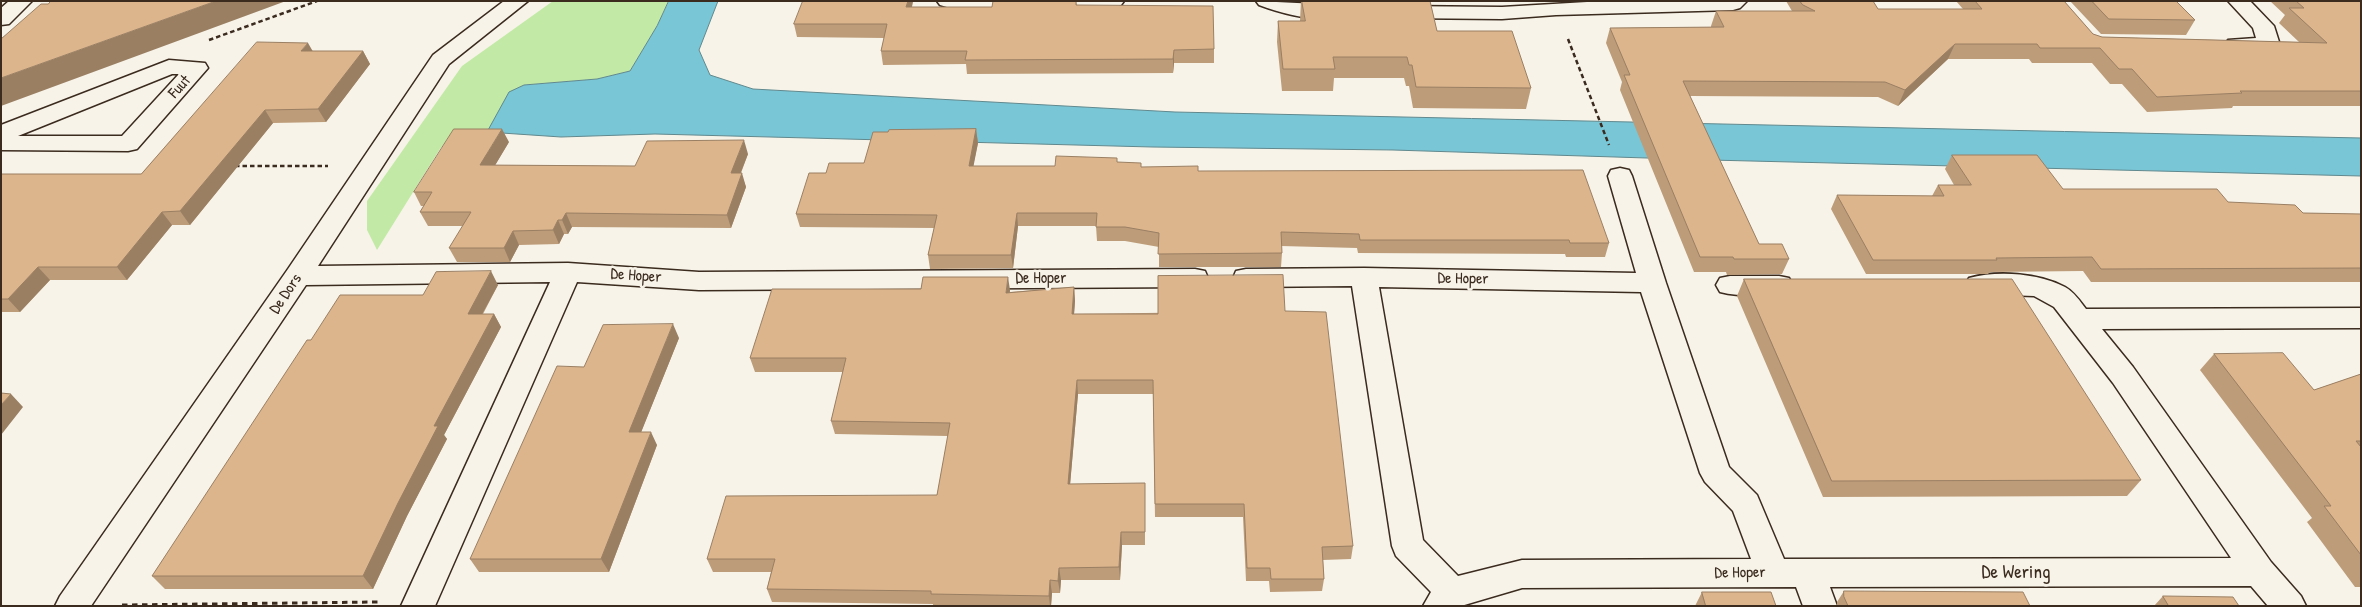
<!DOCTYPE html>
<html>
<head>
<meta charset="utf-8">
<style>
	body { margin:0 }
	#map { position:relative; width:2362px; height:607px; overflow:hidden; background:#f7f3e8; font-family:"Patrick Hand",sans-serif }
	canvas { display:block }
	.frame { position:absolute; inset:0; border:2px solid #3b2a1e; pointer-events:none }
</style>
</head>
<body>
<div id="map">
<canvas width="2362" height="607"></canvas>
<div class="frame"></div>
</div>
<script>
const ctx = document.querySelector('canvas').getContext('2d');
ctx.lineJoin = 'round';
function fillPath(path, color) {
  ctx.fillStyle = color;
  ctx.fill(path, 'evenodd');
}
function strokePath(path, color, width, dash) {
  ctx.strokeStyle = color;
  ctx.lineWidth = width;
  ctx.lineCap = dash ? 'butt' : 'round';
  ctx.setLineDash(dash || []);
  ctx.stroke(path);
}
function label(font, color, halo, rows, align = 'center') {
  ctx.font = font + ' "Patrick Hand",sans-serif';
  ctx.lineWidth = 5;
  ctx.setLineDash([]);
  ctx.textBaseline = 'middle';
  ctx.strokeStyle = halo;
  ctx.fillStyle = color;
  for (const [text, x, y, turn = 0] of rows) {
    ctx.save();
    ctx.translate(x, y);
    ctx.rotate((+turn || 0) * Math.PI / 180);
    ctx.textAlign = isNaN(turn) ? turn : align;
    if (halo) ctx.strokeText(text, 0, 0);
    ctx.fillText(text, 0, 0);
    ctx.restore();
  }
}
fillPath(new Path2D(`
	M553,1H669L657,26L630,71L597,79L524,85L487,132L452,135L440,149L377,250L367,230V201L462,66Z`), '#c2eaa6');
const water = new Path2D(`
	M669,1H718L699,50L710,75L753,89L1175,112L2361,138V176L1710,160L1393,150L1152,147L655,134L561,137L487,132L509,92L524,85L597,79L630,71L657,26Z`);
fillPath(water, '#79c6d7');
strokePath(water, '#60888d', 1);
const street = new Path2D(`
	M9,1H32L9,24L1,25V8Z
	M504,1H528L449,64L318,266L568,263L699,272L1195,269L1205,271L1208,278L1205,285L1195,287L699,290L577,282L435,606H401L550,282L306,285L91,606H55L60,596L288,269L433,55Z
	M937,1H1124L1121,5L1104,12H964L940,5Z
	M1256,1L1338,5L1346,6L1349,11L1346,16C1317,23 1286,15 1259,5Z
	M1604,1H1747L1740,8L1733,10L1556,15L1502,19L1396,18L1388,17L1385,12L1388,7L1396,6L1502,7Z
	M2228,1H2250L2274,26L2280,45L2277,50L2269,52L2228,50L2225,45L2228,40L2256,38L2253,28Z
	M169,60L205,63L208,68L137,149L128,151L1,150V125ZM172,74H179L122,136H18Z
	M1620,168L1629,170L1632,176L1666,283L1729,467L1757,495L1784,559L2231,558L2113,383L2054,307L2034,296L1979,294L1969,292L1965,285L1969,278C1997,270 2039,273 2065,287C2074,292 2080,301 2086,309L2361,308V328L2102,329L2133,367L2271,562L2301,596L2306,606H2268L2251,586L1830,587L1837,606H1803L1796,587L1522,588L1461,606H1423L1431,592L1396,556L1392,546L1352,286L1246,287L1236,285L1233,278L1236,271L1246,269L1364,268L1636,273L1608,176L1611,170ZM1379,287L1641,292L1700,473L1705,482L1733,511L1751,559L1522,560L1458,576L1423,540Z
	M1730,276H1779L1789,278L1793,285L1789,292C1769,297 1740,297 1720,292L1716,285L1720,278Z`);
strokePath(street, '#3b2a1e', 3);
strokePath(new Path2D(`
	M1568,39L1609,145
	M209,40L317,1
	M235,166H328`), '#3b2a1e', 2.5, [4.5, 3]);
strokePath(new Path2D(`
	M122,605L378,602`), '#3b2a1e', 3, [5.5, 4.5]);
fillPath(street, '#f7f3e8');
fillPath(new Path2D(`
	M803,1H913L912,7H992L1076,1L1077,5L1214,49V63H1174L1173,73L967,74L966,64L883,65L881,51L884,38L797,37L794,24Z
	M1301,1H1430L1437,31L1531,88L1526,109L1413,108L1409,86H1406L1404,78H1334L1333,91H1282L1277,42L1278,21H1300Z
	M1786,1H1873L1878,9H1963L1956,1H2064L2093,34L2102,37L2299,42L2279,23L2285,15L2270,1H2361V106H2233L2232,108L2147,112L2122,84H2110L2092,63H2032L2029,59H1948L1898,106L1878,97L1690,96L1759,244L1789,259L1782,274L1727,275L1726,272H1694L1620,90L1622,82L1606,43L1610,28L1711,27V26L1716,11H1792Z
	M2070,1H2176L2195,20L2186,35L2101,34Z
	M313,51H363L370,64L326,122L273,123L190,225H172L127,280H50L20,312H1V174H141Z
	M976,129L978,143L973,166H1055L1118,162L1141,167L1198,171L1609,243L1605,257H1566L1565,254L1358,253L1357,248L1281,246L1282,253L1281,267H1159V247L1125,241H1097L1096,226H1018L1013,268L930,269L928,255L934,228L800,227L796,214L826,173L864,163L888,132Z
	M509,142L495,165L635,166L748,154L741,173L746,187L731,228L572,227L568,234H564L559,244L519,245L510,262H457L449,248L463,226H428L420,212L424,206H421L414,192Z
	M1952,155L2063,189L2228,202L2303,213L2361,214V282H2091L2083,271L1990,272L1988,274H1866L1831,209L1837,195L1932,196L1938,185H1954L1945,169Z
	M1744,279L2141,480L2127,496L1823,497L1737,296Z
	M498,285L483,314H494L501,327L444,435L447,439L407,516L373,589H165L152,576L311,340L423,295Z
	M1074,287L1075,301L1074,314L1285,311L1353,546L1351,559L1323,560L1324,579L1322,591L1270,592L1269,581H1246L1243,517H1155L1153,394H1078L1070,484L1145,496V545H1122L1120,580H1061L1060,593H1052L1051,606H933V604L772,602L767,589L771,572H713L707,559L937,495L948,436L835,434L831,421L843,372H755L750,358L1010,290V292Z
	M679,338L641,432L657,445L609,572H479L470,559L584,367Z
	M2214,354L2314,390L2361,374V587H2355L2307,522L2312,518L2200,370Z
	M1844,591L2030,606H1837V602Z
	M1702,592L1776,606H1695Z
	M2163,596L2239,606H2154Z`), '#bd9c79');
fillPath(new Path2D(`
	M216,1H286L1,106V78Z
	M908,1H913L909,20L906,7Z
	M308,43L315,55L301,51Z
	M1955,44L1948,59L1898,106L1905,90Z
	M1174,50V63L1173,73V59Z
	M363,51L370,64L326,122L318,109Z
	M265,110L273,123L190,225L180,211Z
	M502,129L509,142L487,179L480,165Z
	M976,129L978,143L971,179L969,166Z
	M744,140L748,154L735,187L731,173Z
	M742,173L746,187L731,228L727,215Z
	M162,212L172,225L127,280L117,267Z
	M566,213L572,227L568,234L562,220Z
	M1017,213L1018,226L1013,268L1011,255Z
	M558,220L564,234L559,244L553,230Z
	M513,231L519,245L510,262L504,248Z
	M38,267L50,280L20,312L8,299Z
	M491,271L498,285L475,327L468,314Z
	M1008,277L1010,290L1008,306L1006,293Z
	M1074,287L1075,301L1073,328L1072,314Z
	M494,314L501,327L444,435L447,439L407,516L373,589L363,576L434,426Z
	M673,324L679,338L636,445L629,432Z
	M1077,380L1078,394L1069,497L1068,484Z
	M11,394L23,407L1,435V405Z
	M651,432L657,445L609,572L601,559Z
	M1121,532L1122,545L1120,580L1119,567Z
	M1059,568L1061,580L1060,593L1058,581Z
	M1050,580L1052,593L1051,606H1050L1049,596Z`), '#9a7f63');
const building = new Path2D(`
	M51,1H216L1,78V39L41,4H48Z
	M803,1H908L906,7H992L993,1H1076V5L1213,6L1214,49L1174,50L1173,59L965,60L967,51H881L887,24H794Z
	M1302,1H1430L1437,31H1512L1531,88L1416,87L1412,65H1409L1407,57H1333L1335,69H1283L1278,21H1305Z
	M1800,1H1873L1878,9H1982L1975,1H2064L2093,34L2102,37L2327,43L2289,8H2304L2296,1H2361V91H2240L2242,93L2157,97L2132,69H2119L2100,48H2040L2037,44H1955L1905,90L1885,82L1683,81L1759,244H1782L1789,259H1734L1733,257H1700L1624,75H1630L1610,28L1724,27L1716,11H1815L1803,5Z
	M2092,1H2176L2195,20L2109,19Z
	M257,42L308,43L301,51H363L318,109L265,110L180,211L162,212L117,267H38L8,299H1V174H141Z
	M454,129H502L480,165L635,166L647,141L744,140L731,173H742L727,215L566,213L562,220H558L553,230L513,231L504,248H449L471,212H420L432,192H414Z
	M976,129L969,166H1055L1056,156L1117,158V162L1141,163V167L1198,166V171L1583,170L1609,243H1570L1569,240H1360L1359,234L1281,232L1282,253L1158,254L1159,233L1125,227H1096L1097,213H1017L1011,255H928L937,215L796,214L809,173H826L829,163H864L873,132H888L889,130Z
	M1952,155H2037L2063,189H2217L2228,202L2295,205L2303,213L2361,214V268L2101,269L2092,257L1996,258L1997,260H1873L1837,195L1944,196L1938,185H1971Z
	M491,271L468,314H494L434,426H438L398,503L363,576H152L307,340H311L340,295H423L436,272Z
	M1283,275L1285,311L1326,312L1353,546L1322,547L1324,579H1271L1270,568H1247L1244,504H1155L1153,380H1077L1068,484L1145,483V532H1121L1119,567L1059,568L1058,581L1050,580L1049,596L931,594V591L767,589L775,559H707L726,496L937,495L950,423L831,421L846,358H750L772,289H921L923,277H1008L1006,293L1074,287L1072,314H1158V276Z
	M1744,279H2012L2141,480L1832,481Z
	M673,324L629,432H651L601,559H470L557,366L584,367L603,325Z
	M2283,353L2314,390L2361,374V441H2356L2361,447V555L2324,506H2331L2214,354Z
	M1,393L11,394L1,405Z
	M1844,591L2023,592L2030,606H1848L1844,597Z
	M1702,592H1771L1776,606H1706Z
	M2163,596L2233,597L2239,606H2169Z`);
fillPath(building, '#dcb58d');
strokePath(building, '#9a7f63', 1);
label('16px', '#3b2a1e', '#f7f3e8', [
	["Fuut",180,87,-48],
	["De Hoper",636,276,4],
	["De Hoper",1041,279],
	["De Hoper",1463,279,1],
	["De Dors",286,294,-56],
	["De Hoper",1740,573,-1]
]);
label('19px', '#3b2a1e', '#f7f3e8', [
	["De Wering",2016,573]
]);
</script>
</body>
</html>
